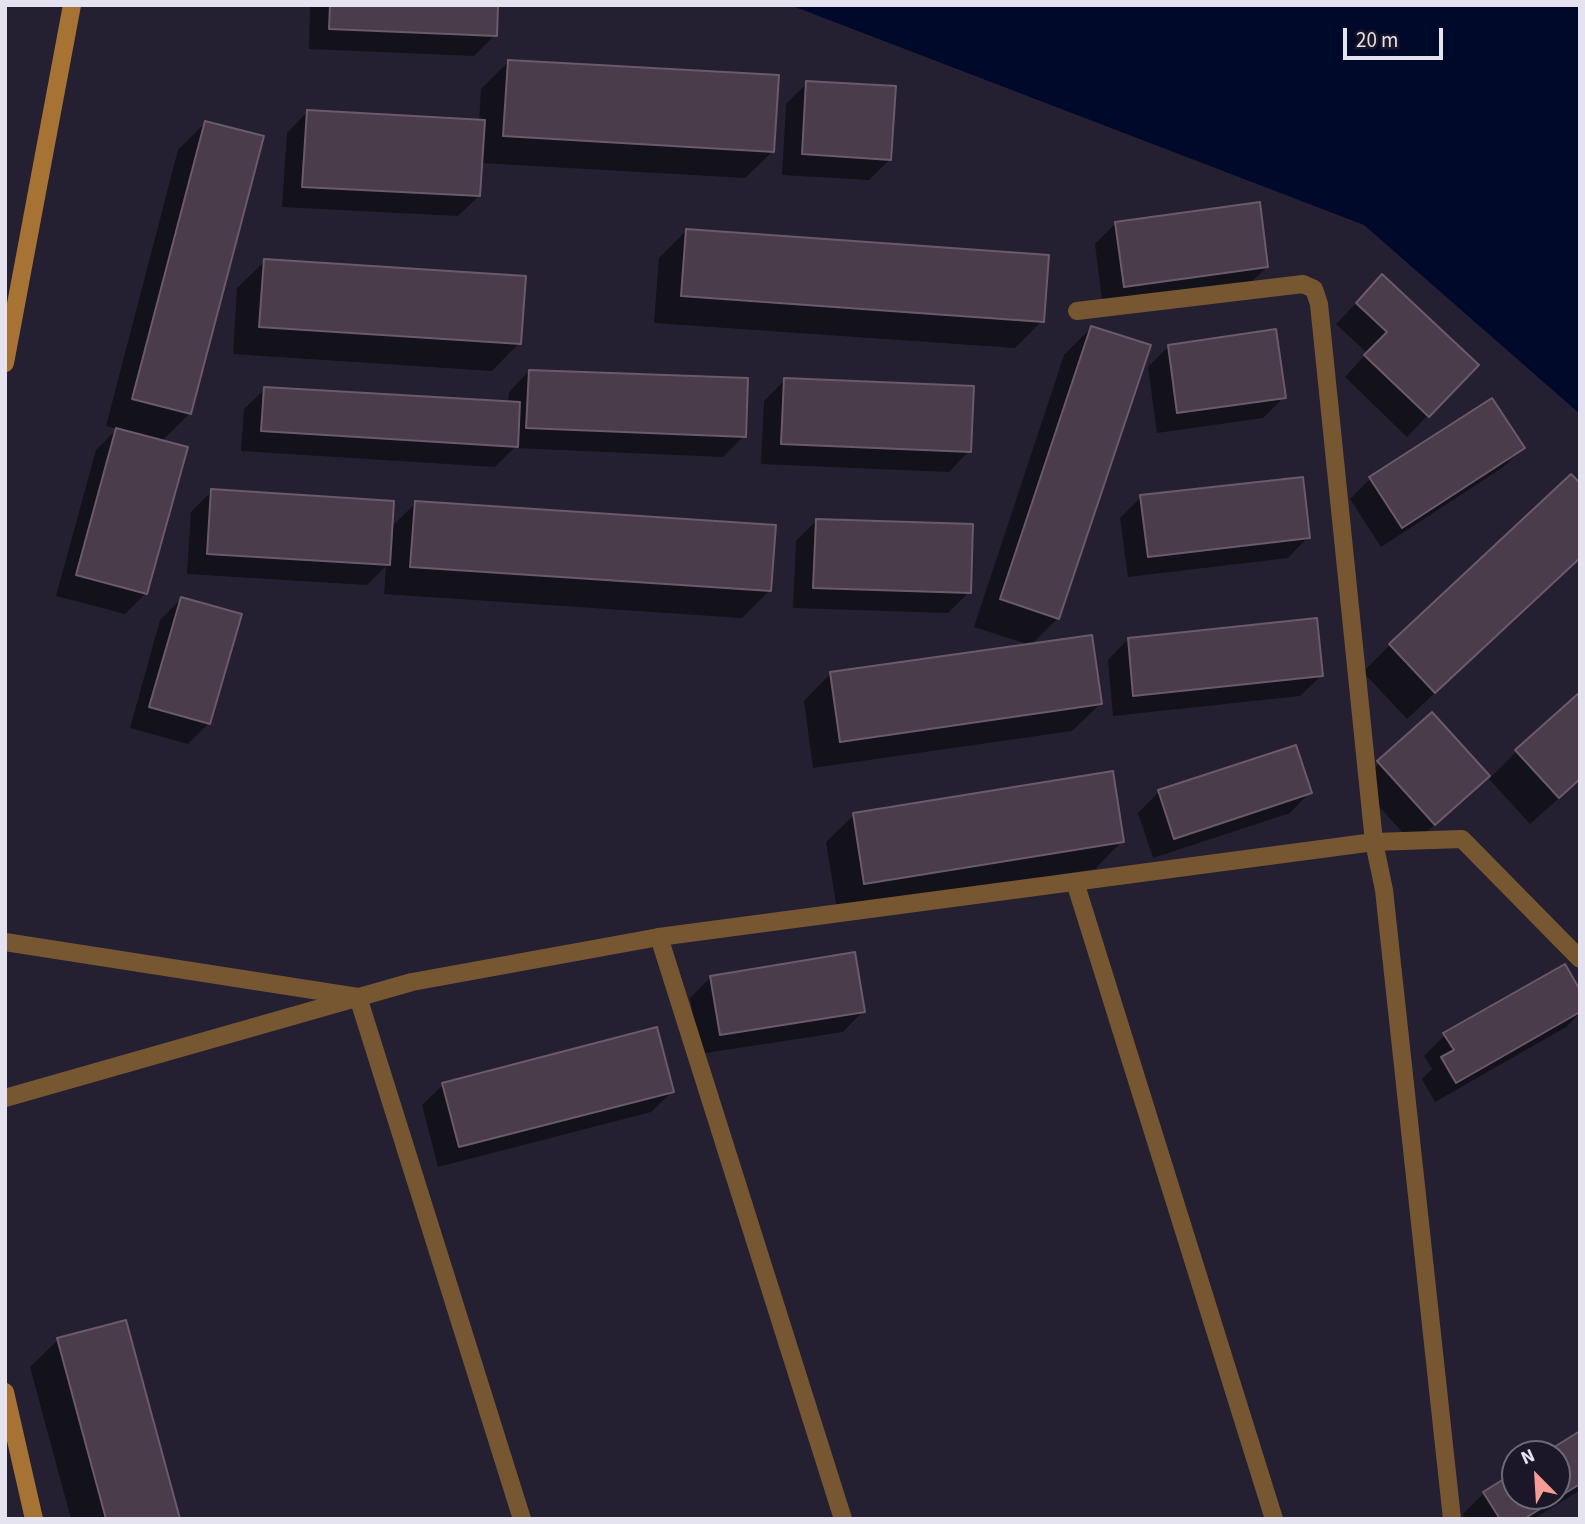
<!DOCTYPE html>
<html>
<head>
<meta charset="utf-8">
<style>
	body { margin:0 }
	#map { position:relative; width:1585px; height:1524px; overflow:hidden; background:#242032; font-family:"Source Sans 3",sans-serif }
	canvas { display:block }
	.frame { position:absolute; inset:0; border:7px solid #e5e3ef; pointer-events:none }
	.north { position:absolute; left:1501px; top:1440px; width:70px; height:70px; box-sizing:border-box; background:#1b1728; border:2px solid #6c6978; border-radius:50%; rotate:336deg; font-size:19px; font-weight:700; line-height:28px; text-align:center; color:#e5e3ef }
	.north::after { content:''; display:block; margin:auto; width:24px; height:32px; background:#f59c96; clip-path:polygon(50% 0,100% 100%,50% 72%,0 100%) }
	.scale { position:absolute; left:1343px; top:28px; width:100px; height:32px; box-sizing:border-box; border:4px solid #e5e3ef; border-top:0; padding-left:9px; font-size:21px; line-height:24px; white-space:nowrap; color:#e5e3ef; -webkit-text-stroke:5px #1b1728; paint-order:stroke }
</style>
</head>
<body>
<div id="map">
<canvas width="1585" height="1524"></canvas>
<div class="frame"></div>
<div class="north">N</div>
<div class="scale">20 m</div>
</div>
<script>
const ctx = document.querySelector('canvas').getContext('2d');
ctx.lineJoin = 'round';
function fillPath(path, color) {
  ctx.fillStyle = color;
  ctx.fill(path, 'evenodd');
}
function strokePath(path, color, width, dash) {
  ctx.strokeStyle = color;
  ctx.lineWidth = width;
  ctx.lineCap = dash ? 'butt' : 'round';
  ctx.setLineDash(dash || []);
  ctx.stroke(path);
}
fillPath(new Path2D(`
	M790,5H1580V414L1364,225Z`), '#000929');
fillPath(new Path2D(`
	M310,5H497L495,35L474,56L309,49Z
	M509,61L773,151L745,178L481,163L479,196L458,216L282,207L287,133L307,112L479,122L481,89Z
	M807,83L890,159L869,180L782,175L786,104Z
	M205,123L189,414L161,442L146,593L125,614L56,596L96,450L117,429L106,426L178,150Z
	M1116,223L1267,267L1246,287L1103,307L1095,244Z
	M686,231L1042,321L1015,348L654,323L659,258Z
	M265,261L519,343L492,371L233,354L237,288Z
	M1362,297L1476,365L1407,437L1345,377L1367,353L1336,324Z
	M1091,328L1058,618L1031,645L1100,704L1072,731L813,768L804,701L831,673L1030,645L974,627L1064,355Z
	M1169,346L1284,397L1263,418L1157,433L1148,367Z
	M529,371L744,436L723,457L514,448L495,467L241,451L244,409L265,389L508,403L509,392Z
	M785,380L969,451L949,472L761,464L764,401Z
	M1523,448L1502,468L1381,547L1350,499L1370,479Z
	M212,491L390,528L416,503L769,591L742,618L384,594L386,566L367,585L187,574L191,512Z
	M1141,497L1308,537L1288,558L1128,577L1120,518Z
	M817,520L969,592L948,613L793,608L796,541Z
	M1580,557L1407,719L1363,672L1390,645Z
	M181,599L209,723L188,744L130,728L160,620Z
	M1128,639L1321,676L1300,696L1113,716L1108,660Z
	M1432,715L1467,796L1413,844L1358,783Z
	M1516,752L1580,779L1530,824L1489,779Z
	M1159,792H1310L1290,813L1153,858L1138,813Z
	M854,815L1122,841L1095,869L837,910L826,842Z
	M711,977L863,1011L843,1032L699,1054L690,998Z
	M1580,994V1013L1566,1027L1435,1102L1422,1079L1432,1069L1424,1056L1445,1035Z
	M443,1085L672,1092L651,1112L438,1167L422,1105Z
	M58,1340L178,1519H71L30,1367Z
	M1580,1433V1490L1534,1519H1466L1463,1514L1484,1493L1515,1474V1496H1557V1454H1546Z`), '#0007');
const building = new Path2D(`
	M330,5H498L497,36L329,29Z
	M508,60L779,75L774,152L503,136Z
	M806,81L896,86L891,160L802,154Z
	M307,110L485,120L480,196L302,187Z
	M205,121L264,136L191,414L132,399Z
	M1260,202L1268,267L1124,287L1115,222Z
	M686,229L1049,255L1044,322L681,296Z
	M264,259L526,276L521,344L259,327Z
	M1382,274L1479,365L1429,417L1364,355L1387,332L1356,303Z
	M1091,326L1151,345L1059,619L1000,599Z
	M1276,329L1286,398L1177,413L1168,345Z
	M529,370L748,378L746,437L526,428Z
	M784,378L974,386L971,452L781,444Z
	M264,387L520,402L518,447L261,431Z
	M1492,398L1525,448L1402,528L1369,477Z
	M116,428L188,447L147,594L76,575Z
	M1571,474L1580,483V558L1435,693L1389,644Z
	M1303,477L1310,538L1148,557L1140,495Z
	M211,489L394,501L390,565L207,554Z
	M415,501L776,525L771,591L410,567Z
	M816,519L973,524L971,593L813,588Z
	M181,597L242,614L210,724L149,707Z
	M1317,618L1323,676L1133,696L1128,638Z
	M1092,635L1102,704L840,742L830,672Z
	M1580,692V779L1559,798L1515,750Z
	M1432,712L1490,776L1435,825L1377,761Z
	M1296,745L1312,793L1174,839L1158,790Z
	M1113,771L1124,842L864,884L853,813Z
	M855,952L865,1012L720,1035L710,976Z
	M1565,964L1580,990V1012L1456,1083L1441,1057L1454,1050L1443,1033Z
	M657,1027L674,1092L459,1147L442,1083Z
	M126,1320L180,1519H106L57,1338Z
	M1580,1431V1484L1524,1519H1500L1483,1492L1515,1472V1496H1557V1454H1543Z`);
fillPath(building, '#4a3c4b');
strokePath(building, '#6a5a6b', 2);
strokePath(new Path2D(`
	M1077,311L1303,284L1314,289L1319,304L1374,842L1384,890L1452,1519
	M659,937L1374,842L1462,839L1580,959`), '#775732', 18);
strokePath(new Path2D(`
	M1075,882L1274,1519
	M5,942L358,997L522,1519
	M5,1098L412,982L659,937L843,1519`), '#775732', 18);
strokePath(new Path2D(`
	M5,363L72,5
	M5,1392L34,1519`), '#a77334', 18);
</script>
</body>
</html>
